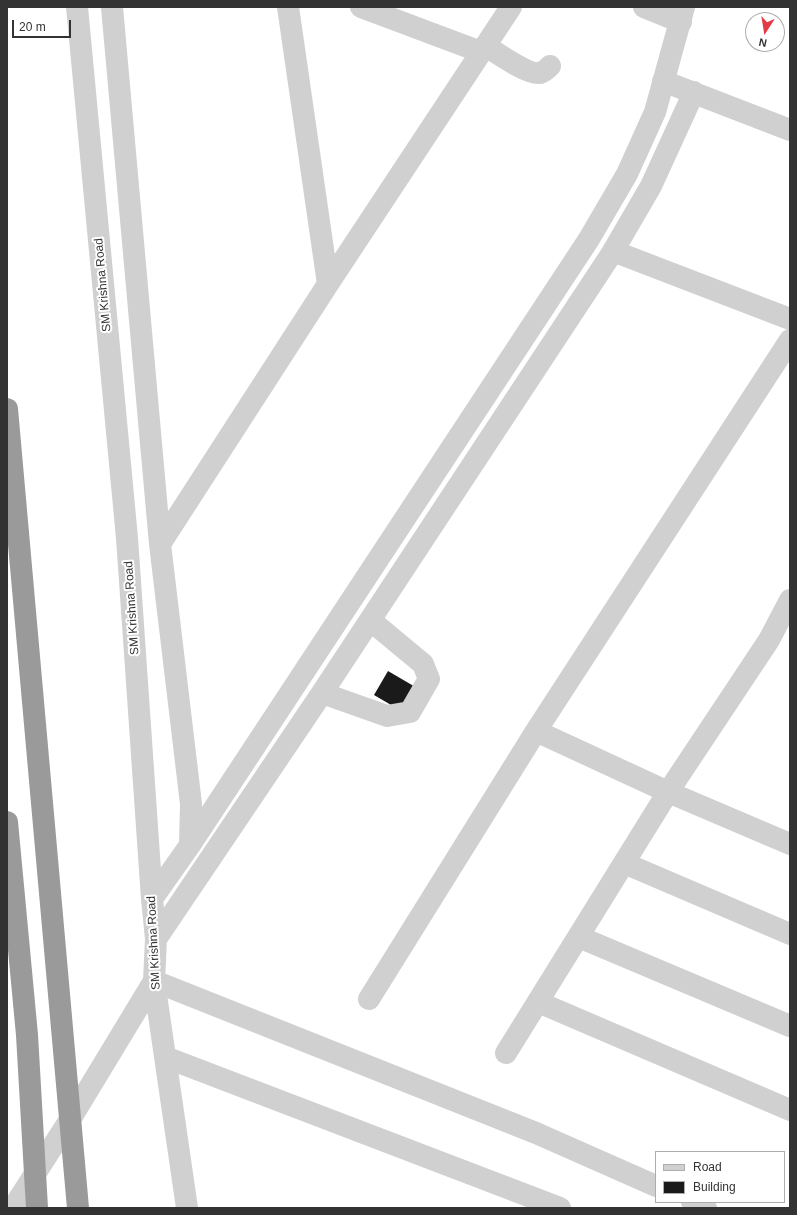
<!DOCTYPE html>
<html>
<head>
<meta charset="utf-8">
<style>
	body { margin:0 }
	#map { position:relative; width:797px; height:1215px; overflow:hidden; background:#fff; font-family:Arial,sans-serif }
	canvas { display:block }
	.frame { position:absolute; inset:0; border:8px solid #333; pointer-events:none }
	.legend { position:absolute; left:655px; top:1151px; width:130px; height:52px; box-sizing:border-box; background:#fff; border:1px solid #adadad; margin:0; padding:5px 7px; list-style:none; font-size:12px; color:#333 }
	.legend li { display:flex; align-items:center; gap:8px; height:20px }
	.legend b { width:20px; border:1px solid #adadad }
	.north { position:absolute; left:745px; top:12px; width:40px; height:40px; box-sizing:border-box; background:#fff; border:1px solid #adadad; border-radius:50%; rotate:192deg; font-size:11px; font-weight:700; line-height:16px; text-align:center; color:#333 }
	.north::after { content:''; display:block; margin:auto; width:14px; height:18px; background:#e63946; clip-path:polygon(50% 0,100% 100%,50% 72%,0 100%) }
	.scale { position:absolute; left:12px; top:20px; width:59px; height:18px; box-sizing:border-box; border:2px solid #333; border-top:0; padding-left:5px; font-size:12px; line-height:14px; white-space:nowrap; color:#333; -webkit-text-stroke:3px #fff; paint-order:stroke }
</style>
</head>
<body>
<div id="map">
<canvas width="797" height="1215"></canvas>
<div class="frame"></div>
<ul class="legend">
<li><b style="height:5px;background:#d0d0d0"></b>Road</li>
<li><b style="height:11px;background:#1a1a1a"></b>Building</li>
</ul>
<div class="north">N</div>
<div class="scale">20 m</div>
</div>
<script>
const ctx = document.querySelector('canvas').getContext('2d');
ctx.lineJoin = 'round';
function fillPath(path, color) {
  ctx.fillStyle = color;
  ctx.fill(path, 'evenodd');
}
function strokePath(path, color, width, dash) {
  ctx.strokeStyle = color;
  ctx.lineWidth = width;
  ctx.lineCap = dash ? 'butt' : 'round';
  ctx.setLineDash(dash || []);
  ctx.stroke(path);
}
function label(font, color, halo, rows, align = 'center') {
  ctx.font = font + ' Arial,sans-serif';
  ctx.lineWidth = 4;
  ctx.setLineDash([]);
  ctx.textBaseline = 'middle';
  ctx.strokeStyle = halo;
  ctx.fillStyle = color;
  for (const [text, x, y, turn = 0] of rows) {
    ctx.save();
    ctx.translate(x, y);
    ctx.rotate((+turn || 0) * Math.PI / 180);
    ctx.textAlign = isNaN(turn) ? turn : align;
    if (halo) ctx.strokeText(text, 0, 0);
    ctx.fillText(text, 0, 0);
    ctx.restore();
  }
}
fillPath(new Path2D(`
	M388,671L429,695L415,719L374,695Z`), '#1a1a1a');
strokePath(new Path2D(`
	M77,7L127,538L152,899L156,939L154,981L187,1208
	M112,7L160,544
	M288,7L328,284
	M361,7L481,52
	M644,7L681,22
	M486,46C497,53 528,75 540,73C543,72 547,69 550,66
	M663,81L790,130
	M613,251L790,319
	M322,693L387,716L410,712L429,679L423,664L370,620
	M536,731L668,792L790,844
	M190,845L191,804L160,544L328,284L511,7
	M624,863L790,934
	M152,899L190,845L589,239L627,174L655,112L684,7
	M579,937L790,1026
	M156,939L322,693L612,253L651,186L694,92
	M154,981L536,1133L656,1186
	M369,999L536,731L790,340
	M538,1002L790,1110
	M506,1053L668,792L769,640L790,600
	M165,1057L560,1208
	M692,1202L706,1208
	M13,1208L71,1118L154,981`), '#d0d0d0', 22);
strokePath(new Path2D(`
	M7,409L78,1208
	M7,822L27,1035L37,1208`), '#9a9a9a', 22);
label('12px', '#333', '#fff', [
	["SM Krishna Road",103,285,-95],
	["SM Krishna Road",132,608,-94],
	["SM Krishna Road",154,943,-93]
]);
</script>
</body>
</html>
